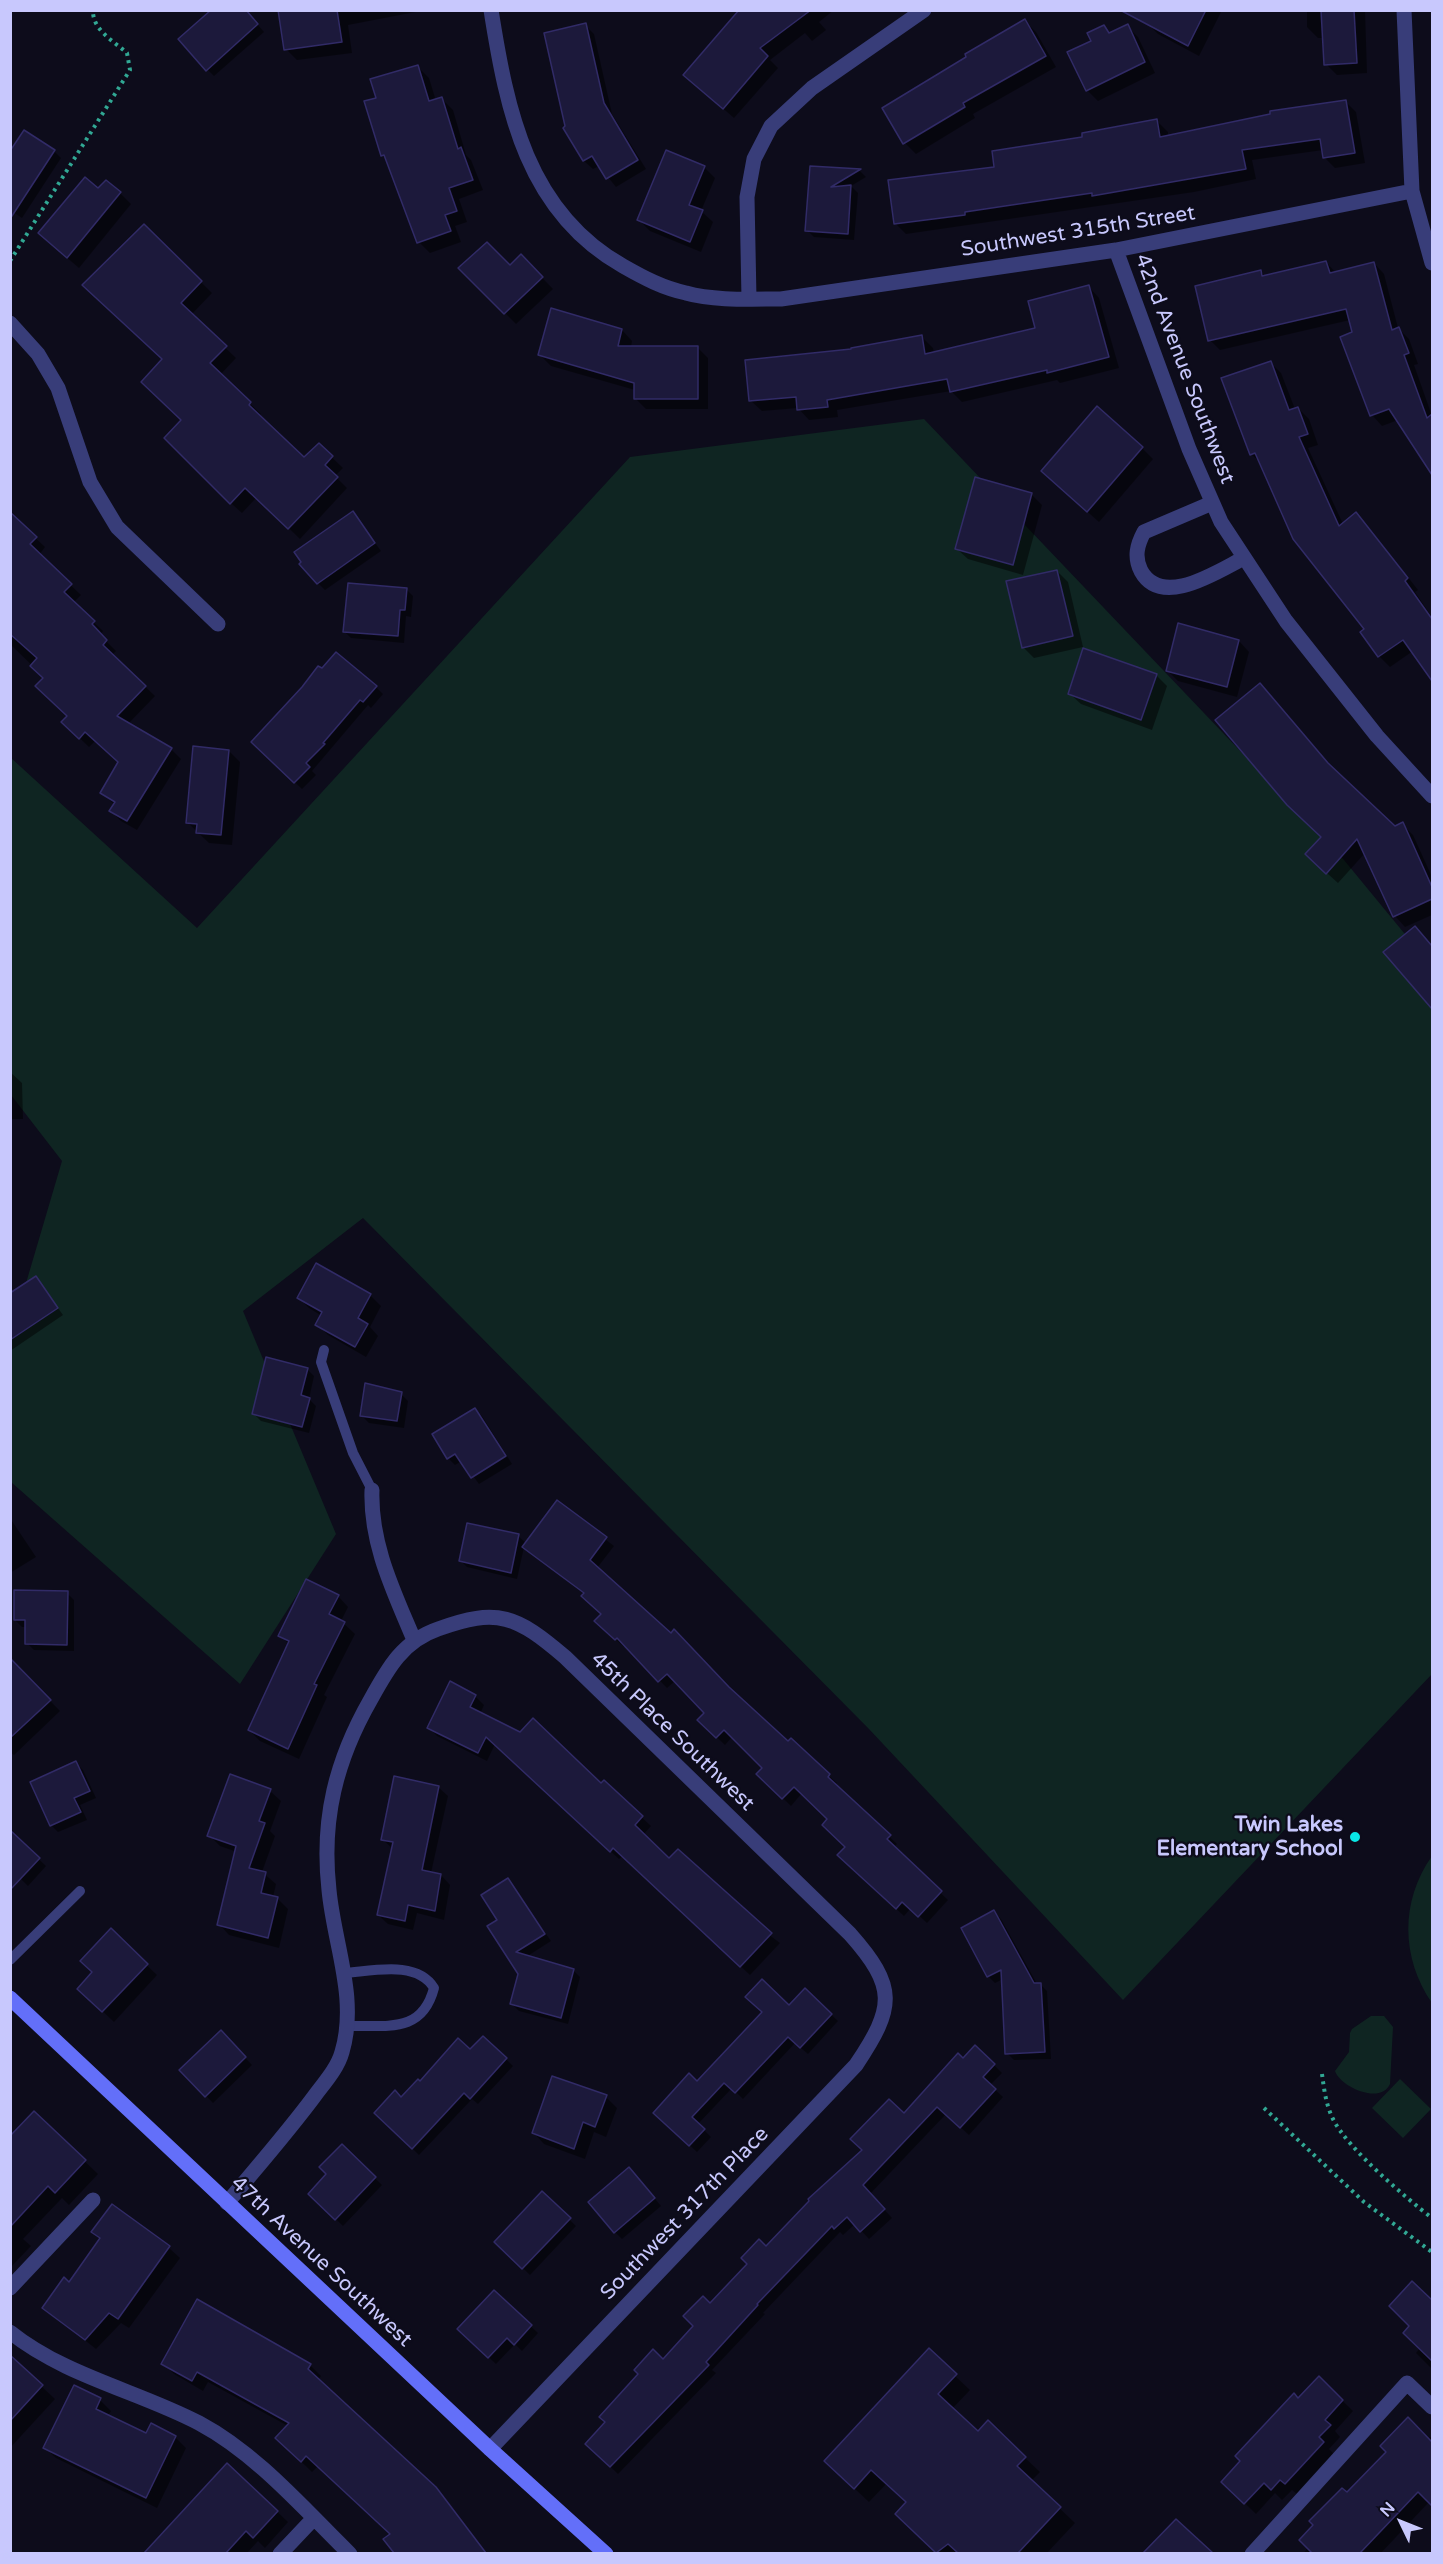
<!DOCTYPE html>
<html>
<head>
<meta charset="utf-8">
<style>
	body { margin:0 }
	#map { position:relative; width:1443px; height:2564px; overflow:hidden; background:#0d0c1b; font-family:"Varela Round",sans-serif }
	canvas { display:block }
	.frame { position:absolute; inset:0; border:12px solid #c8c8fd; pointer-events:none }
	.north { position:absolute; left:1371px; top:2492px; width:60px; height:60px; -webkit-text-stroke:4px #0d0c1b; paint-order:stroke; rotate:313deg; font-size:16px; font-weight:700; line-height:24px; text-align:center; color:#c8c8fd }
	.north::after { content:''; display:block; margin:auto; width:21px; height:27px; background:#c8c8fd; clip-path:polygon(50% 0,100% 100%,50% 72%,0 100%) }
</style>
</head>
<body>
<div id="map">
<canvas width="1443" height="2564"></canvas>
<div class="frame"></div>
<div class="north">N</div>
</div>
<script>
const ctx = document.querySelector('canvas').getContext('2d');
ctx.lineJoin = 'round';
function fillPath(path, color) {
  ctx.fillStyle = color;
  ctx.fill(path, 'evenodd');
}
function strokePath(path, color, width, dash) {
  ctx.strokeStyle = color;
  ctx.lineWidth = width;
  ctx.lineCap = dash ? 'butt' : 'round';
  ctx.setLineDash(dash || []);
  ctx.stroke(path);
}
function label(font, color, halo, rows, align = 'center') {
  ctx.font = font + ' "Varela Round",sans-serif';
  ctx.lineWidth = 4.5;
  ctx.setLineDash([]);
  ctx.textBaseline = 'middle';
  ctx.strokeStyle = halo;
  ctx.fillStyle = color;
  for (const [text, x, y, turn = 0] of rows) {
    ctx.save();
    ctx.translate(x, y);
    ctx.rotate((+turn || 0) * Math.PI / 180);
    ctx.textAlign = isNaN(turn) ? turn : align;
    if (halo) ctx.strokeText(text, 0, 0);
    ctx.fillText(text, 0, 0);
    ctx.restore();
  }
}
fillPath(new Path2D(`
	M924,419L1344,860L1432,967V1674L1123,2000L869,1729L363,1218L243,1311L336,1534L240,1684L11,1482V1334L62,1161L11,1095L10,757L197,928L630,457Z
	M1432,1856V2003C1401,1958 1400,1901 1432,1856Z
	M1371,2016H1384L1393,2027L1390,2084C1381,2105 1340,2087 1335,2071L1349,2052L1350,2033L1352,2029Z
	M1400,2079L1431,2109L1403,2138L1372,2108Z`), '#0f2522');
fillPath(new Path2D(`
	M245,10L264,32L214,76L207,69Z
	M280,10H426L348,25L352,53L297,60L286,49Z
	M741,10H834L819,22L826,30L812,41L805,33L770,60L778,68L734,118L696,85Z
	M1154,10H1222L1199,56L1158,34L1147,23Z
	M1307,10H1365L1367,73L1337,75L1326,64L1324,38H1318L1307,27Z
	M1025,21L1036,32L1056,67L973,114L975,118L916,154L905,143Z
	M585,25L594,34L612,114L646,169L616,187L599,166L593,169L584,161L565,128Z
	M1127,26L1138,37L1155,73L1098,101L1087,90L1093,42L1104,27L1111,34Z
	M418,67L429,78L436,101L442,99L453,110L466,155L471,160L483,190L459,199L467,222L455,226L461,242L430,253L419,242L387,160L382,155L378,99Z
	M1345,101L1356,112L1365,163L1335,168L1324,157L1323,150L1252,160L1256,179L1194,192L906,234L895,223L996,168L1084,139L1157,121L1168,132V136Z
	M54,151L61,158L22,218L10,210Z
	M704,167L715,178L701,211L713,222L701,252L650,231L639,220Z
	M811,167L860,171L866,177L851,186L858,193L854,240L814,237L807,230Z
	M98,190L120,193L131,204L79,268L51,244Z
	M144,226L212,293L191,315L236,358L220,375L261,414L259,416L304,459L319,445L343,468L335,476L347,488L300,539L257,497L242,513L223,496L183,420L164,360Z
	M521,256L553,289L516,324L460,268L510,267Z
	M1326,262L1336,273L1374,263L1384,274L1398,328L1409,339L1418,364L1414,365L1432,416V472L1398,420L1382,426L1372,415L1350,320L1220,350L1210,340L1261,272L1265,276Z
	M1089,287L1099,298L1119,368L1060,383L1057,380L962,402L951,391L837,410L838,417L809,420L798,408L762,411L751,401L922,337L933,348L934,354L1037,329Z
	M622,330L632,341L631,347H697L708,358V409H646L635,398V390L551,366L540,355Z
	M1270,362L1281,373L1295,409L1298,408L1309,419L1318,445L1308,448L1343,524L1356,514L1367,525L1418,590L1415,592L1432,617V674L1413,651L1390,667L1379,656L1362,632L1366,630L1261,463L1251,454Z
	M1142,448L1153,459L1099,522L1054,482Z
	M1031,494L1042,505L1023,575L968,559L957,549Z
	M353,513L381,551L325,590L318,583Z
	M10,514L45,547L39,555L81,595L73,603L103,631L100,635L116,651L112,655L155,696L128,724L171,749L181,759L137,830L121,821L111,811L115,805L102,793L119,762L96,740L89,747L63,722L69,716L45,678L10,644Z
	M1057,571L1068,582L1083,647L1034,658L1023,647Z
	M406,589L413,596L411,617L406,616L404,643L351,638L344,631Z
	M1239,641L1249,652L1237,697L1178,681L1167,670Z
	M1156,675L1167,686L1152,730L1081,704L1070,694Z
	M376,687L383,694L371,708L368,705L312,771L316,775L302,789L253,742Z
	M229,751L240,762L232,845L209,843L187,822Z
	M1402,824L1413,835L1432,877V915L1405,927L1395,916L1365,853L1338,883L1318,865L1323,837L1394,828Z
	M1422,934L1432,947V1005L1425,998Z
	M10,1072L22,1083L23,1119H10Z
	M317,1265L371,1296L381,1306L370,1327L378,1336L366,1357L328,1335L317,1324L322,1316L309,1308L299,1298Z
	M36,1278L63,1315L10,1351V1295Z
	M307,1369L314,1376L309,1399L316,1406L309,1433L261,1421L254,1414Z
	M401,1394L408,1401L404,1428L369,1423L362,1416Z
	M475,1410L482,1416L512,1464L479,1484L462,1461L455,1465L448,1458Z
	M557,1502L614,1546L597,1568L788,1743L791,1740L829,1776L837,1783L835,1785L897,1844L893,1848L948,1900L927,1923L911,1908L904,1916L847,1863V1847L829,1819L802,1793L791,1806L758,1774L764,1768L732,1737L725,1745L699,1720L706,1713L675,1681L667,1688L625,1645L624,1647L596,1621L602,1614L585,1595L524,1547L517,1579L467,1567L460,1560L518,1536L527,1544Z
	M10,1518L36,1557L10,1573Z
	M67,1593L74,1600V1651L34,1650L27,1643V1627H22L15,1620Z
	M338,1596L348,1607L341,1621L355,1634L324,1695L327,1697L299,1759L260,1741L249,1730L289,1644L280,1636Z
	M13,1663L60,1711L14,1755L10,1752V1666Z
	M475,1696L484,1705L480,1714L601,1785L604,1782L651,1826L643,1835L669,1860L780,1943L750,1975L623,1856L619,1859L495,1744L487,1761L437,1736L429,1728Z
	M76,1763L83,1770L96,1798L80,1805L87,1820L58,1832L51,1825Z
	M231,1776L270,1791L281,1801L270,1831L275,1836L262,1872L276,1884L273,1897L277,1898L288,1909L279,1948L229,1935L219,1924L237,1852L220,1846L209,1835Z
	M438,1787L448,1796L431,1873L441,1875L450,1885L444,1920L417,1913L413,1930L388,1924L378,1915L393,1849L382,1839Z
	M10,1832L46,1866L28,1886L19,1877Z
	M508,1880L551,1941L526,1957L573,1970L580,1977L568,2024L519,2011L512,2004L520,1974L500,1920Z
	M994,1912L1001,1919L1037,1984H1040L1047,1991L1051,2059L1014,2060L1007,2053L1003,1979L995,1983L988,1976Z
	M111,1931L157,1975L114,2022L79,1989L94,1973Z
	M805,1990L838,2021L808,2054L795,2043L743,2099L732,2088L698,2124L711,2137L697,2152L655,2113L697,2083L789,2007Z
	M221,2032L252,2065L213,2103L181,2070Z
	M470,2051L506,2059L513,2066L478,2104L472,2099L419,2155L376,2113Z
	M963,2060L994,2065L1002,2073L990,2085L1003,2097L969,2135L946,2114L870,2194L892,2218L869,2239L855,2224L843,2235L840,2232L763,2313L765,2314L712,2370L716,2373L618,2474L587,2444L695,2326L710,2305Z
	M606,2097L617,2108L606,2137L594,2132L585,2159L544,2144L534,2133Z
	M34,2113L98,2174L69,2205L62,2198L23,2239L31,2246L10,2268V2139Z
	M342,2146L382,2185L343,2226L310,2194L328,2175Z
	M636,2176L661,2206L622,2239L615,2232Z
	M542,2193L576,2226L530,2275L496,2242Z
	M112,2206L169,2248L180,2258L129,2328L121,2323L96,2349L44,2308L70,2284L101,2240L93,2232Z
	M1413,2283L1432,2302V2369L1416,2353L1420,2348L1411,2326Z
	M494,2292L538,2333L522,2351L515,2344L496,2364L459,2329Z
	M10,2357L55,2399L10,2448Z
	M163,2363L310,2365L321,2376L318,2380L446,2500L487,2554H396L385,2539L392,2535L318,2466L312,2472L277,2438L288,2426L208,2382L203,2391L174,2374Z
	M955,2376L970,2390L952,2409L978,2433L988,2423L1040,2472L1031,2481L1075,2523L1046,2554H938L911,2529L908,2503L887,2483L869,2502L840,2475Z
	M1319,2378L1353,2411L1335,2431L1340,2437L1329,2449L1334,2454L1297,2494L1292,2490L1282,2500L1275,2493L1256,2514L1223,2482Z
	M75,2387L100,2400L111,2411L108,2416L147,2435L175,2437L186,2448L157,2508L56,2458L45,2448Z
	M1432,2436V2505L1429,2502L1380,2554H1303L1347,2495Z
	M228,2465L288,2522L265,2548L258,2541L246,2554H146Z
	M1176,2521L1210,2554H1146Z`), '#0007');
const building = new Path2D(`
	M211,10H246L258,24L206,71L178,39Z
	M278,10H337L342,42L284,50Z
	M739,10H811L760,48L768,56L723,109L683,75Z
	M1120,10H1206L1188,46Z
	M1321,10H1354L1357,63L1324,65Z
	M1025,19L1046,56L963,103L965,107L903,144L882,108L966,57L965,54Z
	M586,23L604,103L638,160L606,179L592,156L583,161L563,128L565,126L544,33Z
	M1128,24L1145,62L1086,91L1067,52L1091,41L1087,33L1104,25L1109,33Z
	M418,65L429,101L442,97L458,149L461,147L473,180L449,188L457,211L445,215L451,231L417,243L384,155L381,156L364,101L376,98L370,79Z
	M1346,100L1355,153L1323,158L1320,139L1242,150L1246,169L1092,196V193L965,212V215L894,224L888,180L994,167L992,151L1082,137V133L1157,119L1160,137L1270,114V111Z
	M24,130L55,150L10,219V151Z
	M666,150L705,166L689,205L703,210L690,242L637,220Z
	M810,166L861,169L831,187L851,185L848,234L805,231Z
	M85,177L98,188L106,180L121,192L67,258L38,233Z
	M144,224L202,281L181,303L227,346L210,363L251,402L249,405L304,457L319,443L333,456L325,465L338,477L288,529L245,488L230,504L164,438L181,420L141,382L162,359L82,285Z
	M487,242L510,265L521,254L543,277L504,314L458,268Z
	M1326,261L1330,273L1374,262L1392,330L1399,327L1409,353L1404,355L1427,418L1432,414V475L1389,409L1370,416L1340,337L1352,332L1346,309L1208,341L1195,286L1261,270L1262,276Z
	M1089,285L1109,357L1047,373V370L950,392L947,379L827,400L828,407L797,410L796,397L749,401L745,360L851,349V348L922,335L925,354L1035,328L1028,301Z
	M551,308L622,329L618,346H698V399H634V383L538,355Z
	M1271,361L1289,410L1298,407L1308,434L1299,437L1339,526L1356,512L1408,578L1405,581L1432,619V681L1403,640L1378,657L1360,632L1364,629L1293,539L1255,453L1250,455L1221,378Z
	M1097,406L1143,447L1087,512L1041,471Z
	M975,477L1032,493L1013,565L955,549Z
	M353,511L375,543L317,584L299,564L301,562L294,552Z
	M10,512L37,537L30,544L72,584L64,592L95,621L92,624L107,640L103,645L146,686L117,716L172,748L127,821L109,811L115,802L100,793L118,762L85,732L79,739L61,722L67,716L35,686L43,678L30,666L37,658L10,634Z
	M1057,570L1073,636L1022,648L1006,581Z
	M348,583L407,588L405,610H400L398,636L343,632Z
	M1178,623L1239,640L1227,687L1166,671Z
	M1083,648L1157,674L1141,720L1068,694Z
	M336,652L377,686L363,702L360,700L323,743L325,744L306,763L310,767L294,783L251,742L302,687L318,666L322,668Z
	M1260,683L1328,763L1395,826L1403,822L1432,887V899L1393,917L1357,839L1326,874L1305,854L1321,837L1287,805L1215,720Z
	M193,746L229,750L221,835L196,833L197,824L186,823Z
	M1415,926L1432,946V1009L1383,952Z
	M316,1263L371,1294L358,1318L368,1324L355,1347L315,1325L322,1312L297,1298Z
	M36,1276L58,1308L10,1340V1293Z
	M266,1357L308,1368L301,1395L310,1398L302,1427L252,1414Z
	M365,1383L402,1392L397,1421L360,1416Z
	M475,1408L506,1456L471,1478L455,1454L447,1459L432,1434Z
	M557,1500L607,1537L590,1560L671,1633L674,1629L729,1687L788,1741L791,1738L830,1774L828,1777L891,1835L887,1839L942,1891L918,1917L902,1902L896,1909L837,1855L845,1847L822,1825L827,1819L794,1787L782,1799L756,1774L762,1768L724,1730L716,1738L697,1720L704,1713L667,1674L658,1682L617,1638L615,1640L594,1621L601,1614L581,1596L584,1593L522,1547Z
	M467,1523L519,1534L511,1573L459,1561Z
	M306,1579L339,1595L329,1614L345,1622L314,1684L317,1685L288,1749L248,1730L289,1641L278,1636Z
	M14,1590L68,1591L67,1645L25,1644V1620H14Z
	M10,1658L51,1700L10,1738Z
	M450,1681L476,1695L470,1707L520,1732L533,1718L601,1783L604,1780L643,1816L635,1825L669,1858L678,1849L772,1933L740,1967L613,1848L610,1852L486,1737L478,1753L427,1728Z
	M76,1761L90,1791L74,1798L81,1812L50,1826L30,1782Z
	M230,1774L271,1789L259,1821L265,1823L249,1868L266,1872L261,1893L278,1897L268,1938L217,1925L236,1846L207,1836Z
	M394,1776L439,1786L422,1870L441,1874L435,1911L408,1905L405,1921L377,1915L393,1842L381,1840Z
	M10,1830L40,1858L10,1890Z
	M508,1878L545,1934L516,1952L574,1969L561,2018L510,2004L518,1974L487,1926L497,1920L481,1895Z
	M994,1910L1034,1983H1041L1045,2052L1005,2054L1001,1970L987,1977L961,1928Z
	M111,1928L148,1964L102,2012L77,1989L92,1972L80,1961Z
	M762,1979L789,2005L805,1988L832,2014L800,2048L788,2037L735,2093L724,2083L692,2117L705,2129L689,2146L653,2113L689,2073L697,2081L762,2012L745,1997Z
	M221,2030L246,2057L205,2097L179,2070Z
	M483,2036L507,2058L470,2099L464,2093L412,2149L374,2113L395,2090L401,2097L418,2079L420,2081L458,2038L470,2049Z
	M975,2045L995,2064L983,2077L996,2089L960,2128L937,2107L863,2185L885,2209L860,2232L847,2217L834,2229L832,2226L757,2304L758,2305L706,2362L709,2365L610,2467L585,2444L605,2422L599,2417L638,2374L634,2370L653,2349L663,2359L693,2326L683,2316L703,2296L710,2303L747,2264L741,2258L759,2239L766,2246L809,2201L808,2199L862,2150L850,2139L889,2099L904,2113L958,2053L963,2058Z
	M552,2076L607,2095L595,2127L583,2122L574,2149L532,2133Z
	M34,2111L86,2160L55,2193L48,2186L10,2227V2136Z
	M342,2144L376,2177L335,2220L308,2194L326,2174L319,2167Z
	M629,2167L655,2198L614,2233L588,2202Z
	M542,2191L571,2218L522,2269L494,2242Z
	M112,2204L170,2246L118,2319L109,2313L85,2340L42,2308L64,2277L69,2282L100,2238L91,2232Z
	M1412,2281L1432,2300V2361L1403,2333L1409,2326L1389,2306Z
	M494,2290L532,2325L514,2345L507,2338L488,2358L457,2329Z
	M197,2299L311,2364L308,2369L436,2487L486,2553H394L383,2539L390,2534L306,2456L301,2462L275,2438L289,2423L197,2372L192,2381L161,2364Z
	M929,2348L957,2374L938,2394L978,2431L988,2420L1026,2457L1017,2466L1061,2507L1018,2553H958L948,2544L936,2553L895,2514L906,2502L871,2470L854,2489L824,2461Z
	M10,2355L43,2385L10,2421Z
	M1319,2376L1343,2400L1325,2420L1331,2425L1319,2437L1324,2442L1285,2484L1280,2480L1271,2490L1264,2483L1244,2504L1221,2482L1240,2461L1235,2456L1294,2393L1298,2398Z
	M74,2385L101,2398L96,2409L146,2433L151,2423L176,2436L146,2498L43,2448Z
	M1408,2417L1432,2442V2506L1418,2492L1360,2553H1312L1299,2540L1313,2525L1309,2521L1342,2488L1347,2492L1386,2452L1380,2446Z
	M227,2463L278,2511L253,2538L246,2531L226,2553H144Z
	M1176,2519L1213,2553H1143Z`);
fillPath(building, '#1c193b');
strokePath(building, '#312b67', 1.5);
strokePath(new Path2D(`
	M10,261L130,70L127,53C115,42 92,30 93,10
	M1322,2074C1324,2089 1326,2105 1333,2119C1347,2148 1406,2198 1432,2218
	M1264,2108L1364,2202L1432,2252`), '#31a894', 4, [3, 4.5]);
strokePath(new Path2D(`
	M324,1350L321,1362L353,1453L372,1490
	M10,1960L80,1891
	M344,1973C373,1971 417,1960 434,1988C422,2034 387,2025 348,2026`), '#383d79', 10);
strokePath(new Path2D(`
	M491,10C507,111 527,212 623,266C644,278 663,288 686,293C714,301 752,299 781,299L1116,250L1412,191
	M1404,10L1412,191L1432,263
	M1116,250L1189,449L1221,522L1286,621L1377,736L1432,796
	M749,299L747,197L754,159L771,126L812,88L924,10
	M10,323L38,354L58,388L90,482L117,527L218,624
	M1212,503L1144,532C1137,545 1134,557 1141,571C1162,609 1218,571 1244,558
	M372,1490C370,1544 394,1592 414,1640
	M227,2203C257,2167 288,2132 316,2094C326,2081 338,2067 342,2052C358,1998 334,1944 329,1890C321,1819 336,1760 371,1699C388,1668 403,1641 438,1629C498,1607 517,1616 565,1657L850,1934C897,1987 895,2007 856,2065L490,2449
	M10,2288L93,2200
	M10,2332C65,2376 138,2391 199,2423C257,2454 303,2508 350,2554
	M280,2554L314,2518
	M1252,2554L1407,2383L1432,2407`), '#383d79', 15);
strokePath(new Path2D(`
	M10,1998L490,2449L606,2554`), '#636ff9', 15);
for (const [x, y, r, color] of [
	[1355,1837,6,"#09e8e6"]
]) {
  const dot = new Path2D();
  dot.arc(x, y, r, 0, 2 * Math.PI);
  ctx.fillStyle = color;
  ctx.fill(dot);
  strokePath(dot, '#0d0c1b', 2);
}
label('21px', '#c8c8fd', '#0d0c1b', [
	["Southwest 315th Street",1078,232,-9],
	["42nd Avenue Southwest",1184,369,69],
	["45th Place Southwest",672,1732,44],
	["Southwest 317th Place",685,2214,-46],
	["47th Avenue Southwest",321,2262,43]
]);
label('bold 21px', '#c8c8fd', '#0d0c1b', [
	["Twin Lakes",1343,1825],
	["Elementary School",1343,1849]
], 'right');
</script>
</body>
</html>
